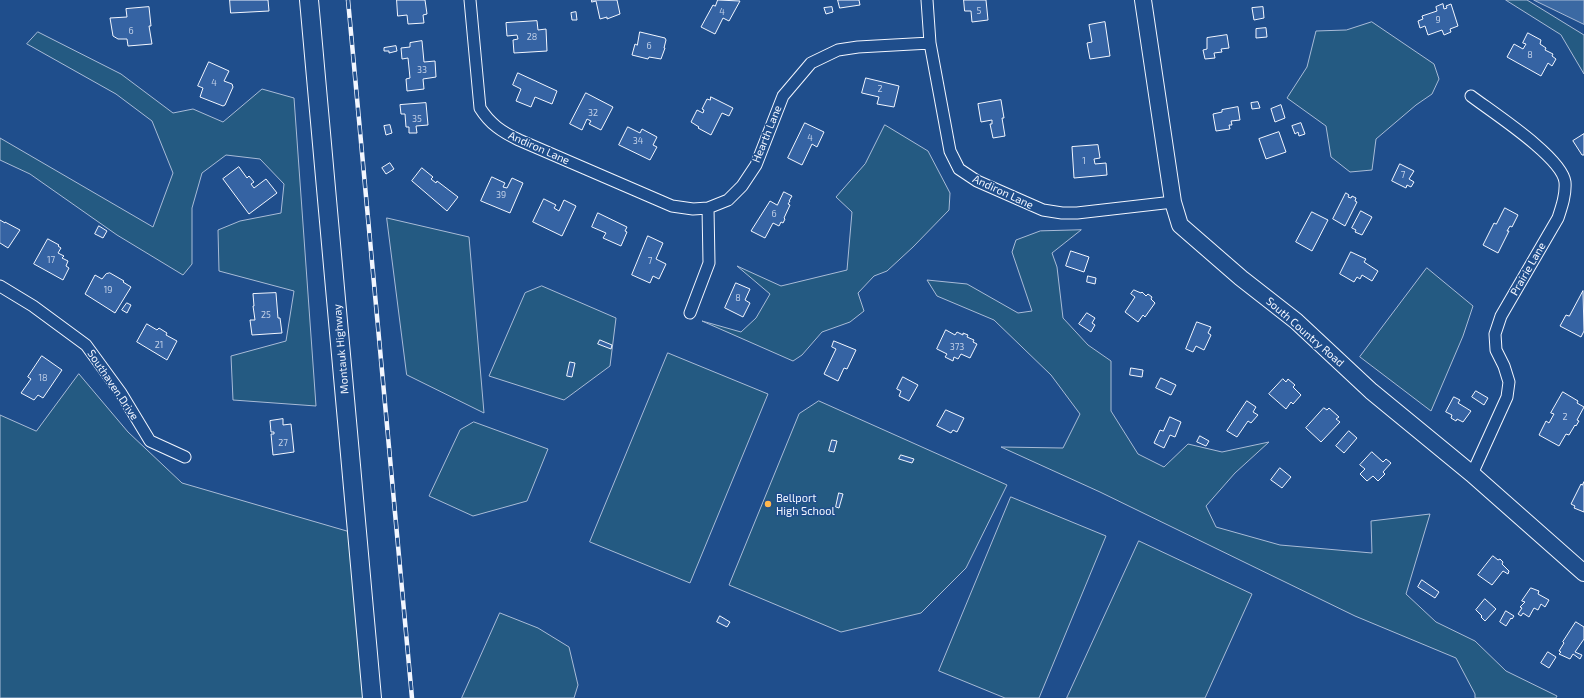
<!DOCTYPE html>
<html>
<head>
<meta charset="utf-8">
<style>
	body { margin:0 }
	canvas { display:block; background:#1f4e8c }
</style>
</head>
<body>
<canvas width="1584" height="698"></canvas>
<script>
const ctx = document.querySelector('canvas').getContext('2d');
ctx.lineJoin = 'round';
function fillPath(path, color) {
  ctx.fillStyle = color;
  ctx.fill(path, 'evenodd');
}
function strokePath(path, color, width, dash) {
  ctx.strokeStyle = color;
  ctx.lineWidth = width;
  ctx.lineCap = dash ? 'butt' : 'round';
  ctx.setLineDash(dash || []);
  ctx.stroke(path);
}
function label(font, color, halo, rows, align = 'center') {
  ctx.font = font + ' "Exo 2",sans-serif';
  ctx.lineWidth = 3;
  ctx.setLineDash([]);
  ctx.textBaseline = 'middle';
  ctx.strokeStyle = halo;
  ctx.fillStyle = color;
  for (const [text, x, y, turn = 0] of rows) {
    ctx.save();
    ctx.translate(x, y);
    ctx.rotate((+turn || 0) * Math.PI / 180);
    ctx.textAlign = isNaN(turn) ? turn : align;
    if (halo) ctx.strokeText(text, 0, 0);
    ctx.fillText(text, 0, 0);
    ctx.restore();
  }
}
const green = new Path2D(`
	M1506,0H1527L1584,35V74L1561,35Z
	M1372,22L1434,64L1439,79L1432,94L1416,105L1376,139L1372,170L1350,172L1331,157L1326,126L1287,98L1307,67L1316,31L1346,30Z
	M38,32L121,74L173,113L193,109L223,122L262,89L294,98L316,406L233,400L231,356L286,341L294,291L219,271L218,230L240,221L281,213L284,184L260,159L226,155L202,173L192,208V264L183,275L117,235L30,174L0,160V138L153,227L173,173L152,121L116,94L27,44Z
	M885,125L928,151L950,193L949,210L913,247L887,271L874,276L858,293L864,311L850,322L822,332L802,355L793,361L702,321L741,332L756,318L770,294L737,266L781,286L847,270L852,212L836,197L865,164Z
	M387,218L469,237L484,413L407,375Z
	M1081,230L1052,253L1057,267L1063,318L1088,345L1111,361V411L1138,454L1164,467L1188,444L1222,452L1269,442L1235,473L1206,506L1216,527L1280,545L1372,553L1371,521L1430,514L1406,594L1436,622L1475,641L1506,671L1557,696L1556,698H1475V694L1456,658L1355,616L1100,492L1001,447L1063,448L1080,414L1051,375L994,320L937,296L927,280L967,284L1018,313L1032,311L1012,252L1016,240L1040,231Z
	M1427,268L1473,306L1463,336L1431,411L1360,357Z
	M542,286L616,318L610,366L564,400L489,376L525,293Z
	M668,353L768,394L690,583L590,542Z
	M79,374L128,432L182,483L357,534L372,698H0V415L36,431Z
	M819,401L1007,485L966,568L921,613L841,632L729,585L799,414Z
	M474,422L548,449L527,501L473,516L429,496L460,430Z
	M1011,497L1106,536L1039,698H1005L939,671Z
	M1139,541L1252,594L1205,698H1067Z
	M500,613L538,628L569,647L578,685L574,698H462Z`);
fillPath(green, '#245a82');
strokePath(green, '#a8bbd7', 1);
const water = new Path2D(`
	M1534,0H1584V24Z`);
fillPath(water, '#3b69a3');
strokePath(water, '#a8bbd7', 1);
const building = new Path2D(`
	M230,0H268L269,11L231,13Z
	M397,0H425L427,14L423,15L424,23L408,24L407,15L398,16Z
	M592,0H617L620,14L607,19V17L600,19L596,1L592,2Z
	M718,0L740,1L729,21L723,18L715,34L701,27L713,5L715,6Z
	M838,0H859L860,5L840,8Z
	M964,0H986L988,20L972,22L971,11H965Z
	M1443,4L1444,9L1447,8L1446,6L1451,4L1458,26L1450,29L1451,32L1444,35L1442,30L1428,35L1425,26L1420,28L1418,21L1423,19L1422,16L1437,11L1436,7Z
	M149,7L151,26H149L152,44L128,46L127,39H118L113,36L110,18L127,17L126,9Z
	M832,7L833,12L826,14L824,8Z
	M1263,7L1264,18L1254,20L1252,8Z
	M576,12L577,20H572L571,13Z
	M537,21L538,30L546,29L547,51L514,53L513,40L518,39L517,35L507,36L506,23Z
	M1105,22L1110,56L1090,59L1087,43L1092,42L1089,25Z
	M1266,28L1267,37L1256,38V29Z
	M640,32L665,38L666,40L664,48H665L661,59L649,57L648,59L632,55L635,44L637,45Z
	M1528,33L1541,40L1540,44L1546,48L1545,50L1553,54L1552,56L1556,59L1552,66L1548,63L1541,76L1507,57L1514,44L1523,49L1526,44L1523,43Z
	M1227,35L1229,48L1221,49L1222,52L1214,53L1215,58L1205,59L1203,50L1207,49V38Z
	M422,41L424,62L435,61L436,77L423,79L424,89L407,91L406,79L410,78L408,58L402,59L401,48L410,47V43Z
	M396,46L397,51L389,53V51H384V48Z
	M209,62L229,71L224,81L232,84L233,87L225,105L223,106L200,97L203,88L198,86Z
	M518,73L557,91L552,104L535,97L531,107L516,101L521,89L513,85Z
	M866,78L899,86L894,107L877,104L879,97L862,93Z
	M586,93L613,107L601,130L589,124L591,121L587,119L582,130L570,124Z
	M711,97L733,108L729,116L722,113L711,135L698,128L699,127L691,122L697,110L703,113L704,110L702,109L707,99L710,100Z
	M1001,100L1004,118H1002L1005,136L993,138L990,124H992V120L981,122L978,104Z
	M1258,102L1260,108L1252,109L1251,103Z
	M426,103L428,125L416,126L417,133H409V127H406L405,114H401L400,105Z
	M1281,105L1285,118L1275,122L1271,109Z
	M1238,107L1240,120L1231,121L1232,125H1229L1230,129L1216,131L1213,114L1222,112V110Z
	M805,123L824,132L817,147L812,144L802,165L788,158Z
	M1301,123L1305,134L1299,136L1298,132L1295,134L1292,126Z
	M390,125L392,133L386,135L384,126Z
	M628,127L640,133L642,129L657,137L653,145L657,147L650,160L619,145Z
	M1279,132L1286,152L1266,159L1259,139Z
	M1584,134V155H1582L1573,141Z
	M1098,145L1100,158L1094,159L1095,164L1106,163L1107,175L1074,178L1072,147Z
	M390,163L394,169L386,174L382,168Z
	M1400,164L1414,171L1409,179L1414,182L1411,187L1407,185L1406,188L1392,181Z
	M239,167L247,178L249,176L254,182L251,184L254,188L266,179L277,193L249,214L223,179Z
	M422,168L433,177L431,179L436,183L437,181L458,197L447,211L412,181Z
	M492,177L505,183L503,187L507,188L512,178L523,183L510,213L481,201Z
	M784,192L792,196L789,201H790L788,204L790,205L784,218L785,219L783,223L781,222L779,226L773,223L765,238L751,231L770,201L777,205Z
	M1346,193L1349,195L1348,197L1351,198L1352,196L1356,198L1355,201L1357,202L1345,226L1333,219Z
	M544,199L556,205L554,208L559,211L564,200L576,206L562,236L533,222Z
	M1505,208L1518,215L1512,227L1510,226L1507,231H1509L1498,253L1483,245L1494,223L1496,224Z
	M1361,211L1372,217L1362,235L1355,232L1356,230L1352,228Z
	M1312,212L1328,220L1312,251L1296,242Z
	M598,213L627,227L625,231L627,232L621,246L603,238L606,233L592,227Z
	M0,220L5,223V222L20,230L8,248L0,243Z
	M99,226L107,231L103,238L95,234Z
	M648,236L663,243L656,259L666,264L659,279L653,276L650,283L632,275Z
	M48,239L59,245L58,246L61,248L58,253L64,256L62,258L68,261L66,266L69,268L63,280L34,264Z
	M1071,251L1089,257L1084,272L1066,266Z
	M1351,252L1366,259L1364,262L1378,271L1372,281L1362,275L1360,279L1357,277L1354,282L1340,274Z
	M110,273L124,281L123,282L131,287L115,313L85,294L95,275L102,279L106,274Z
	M1088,276L1096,278L1095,284L1087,282Z
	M736,283L750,289L745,300L750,303L743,317L725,308Z
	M1134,290L1141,293L1142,292L1146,296L1148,294L1152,297L1151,299L1155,303L1145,317L1143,315L1138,322L1125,312L1135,297L1131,294Z
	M1583,291L1584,331L1581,337L1560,326L1566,315L1569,316Z
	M276,293L278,318H280L282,333L252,335L250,320H255L253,306H254L253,294Z
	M127,303L131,305L127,313L122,310Z
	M1087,313L1095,318L1092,323L1095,325L1091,332L1079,324Z
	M1197,322L1211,327L1208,333L1211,335L1204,350L1196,346L1193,352L1186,349Z
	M147,324L157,330L159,328L167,333L166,335L177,341L167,360L137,342Z
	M946,330L955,335L957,332L963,335V333L968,335L967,337L974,340L973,342L977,344L970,358L961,354L958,359L954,357L953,361L945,357L947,354L937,349Z
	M600,340L612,345L611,349L598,344Z
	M834,341L856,350L847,369L844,368L838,381L824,374L836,349L832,347Z
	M42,356L62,370L43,398L38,395L34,400L21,393L31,379L28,377Z
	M570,362L575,363L572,377L567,376Z
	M1131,368L1143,370L1142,377L1130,375Z
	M903,377L918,385L909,401L899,396L901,391L897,389Z
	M1161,378L1176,385L1171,395L1156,388Z
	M1283,379L1286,382L1288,379L1295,385L1293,387L1301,395L1293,404L1291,402L1286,409L1269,394Z
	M1476,391L1488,398L1484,405L1472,397Z
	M1563,392L1578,401L1577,403L1584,407L1577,420L1579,421L1576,426L1575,425L1569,435L1566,434L1559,446L1539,435L1546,421L1549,423L1554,414L1551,413Z
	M1454,397L1460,400L1458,403L1471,411L1463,422L1457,419L1456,421L1451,418L1452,415L1446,412Z
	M1247,401L1256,407L1253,412L1258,415L1251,423L1248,421L1237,437L1227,431Z
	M1324,408L1327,410L1329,408L1339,417L1336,419L1340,422L1321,442L1306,428Z
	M946,410L964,418L957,432L953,430L951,433L937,426Z
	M1170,417L1181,422L1175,437L1170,435L1164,448L1154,443L1160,430L1163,431Z
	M283,419V425L291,424L294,452L273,455L271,434H274V432H271L270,421Z
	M1349,431L1357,438L1344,453L1336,446Z
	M1200,436L1209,441L1206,446L1197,442Z
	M832,440L837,441L834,452L829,451Z
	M1372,452L1383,462L1386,459L1391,463L1383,472L1385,474L1378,481L1373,476L1367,481L1360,474L1365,469L1360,465Z
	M901,455L914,459L912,463L899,459Z
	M1280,468L1291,477L1282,488L1271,480Z
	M1584,482V512L1574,508L1575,506L1571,504L1581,484L1582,485Z
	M839,493L843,494L839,508L836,507Z
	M1493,556L1498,560L1500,559L1503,562L1502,564L1509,571L1508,574L1503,571L1492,585L1478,575Z
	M1422,580L1439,592L1435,598L1418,587Z
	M1531,588L1539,591L1538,594L1549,600L1545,607L1541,604L1538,610L1534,608L1529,617L1523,613L1521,616L1518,614L1522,608L1520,607L1525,602L1522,601Z
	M1485,599L1496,609L1485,621L1481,617L1482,616L1476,610Z
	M1506,611L1514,616L1512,619L1511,618L1506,626L1500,622Z
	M720,616L730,622L727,627L717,622Z
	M1576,622L1584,627V639L1575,652L1582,655L1580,659L1573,654L1570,659L1559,654L1561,652L1559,651L1564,643L1563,642Z
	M1548,652L1556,657L1549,668L1541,663Z`);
fillPath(building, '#3563a3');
strokePath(building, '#f2f6ff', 1);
const minor = new Path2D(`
	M470,0L480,108C490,124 502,132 519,140L672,206L693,209L708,208
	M927,0L930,43L950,151L959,169L977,181L1043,210L1062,213H1077L1173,202
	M1471,96C1492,112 1562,157 1565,182C1566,194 1562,206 1558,218L1501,316L1495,334L1496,350L1504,366L1509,382L1507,397L1472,474
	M0,286L33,306L86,345L121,393L150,441L185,457
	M690,313L709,263L708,208L728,200L742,186L756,165L783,96L811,63L838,50L858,47L930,43`);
const secondary = new Path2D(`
	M1143,0L1173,202L1180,225L1241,278L1296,321L1371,391L1472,474L1584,573`);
const primary = new Path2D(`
	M309,0L372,698`);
strokePath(minor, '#f2f6ff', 13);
strokePath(secondary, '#f2f6ff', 18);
strokePath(primary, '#f2f6ff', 20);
strokePath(minor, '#1f4e8c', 11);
strokePath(secondary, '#1f4e8c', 16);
strokePath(primary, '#1f4e8c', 18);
const rail = new Path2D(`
	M348,0L412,698`);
strokePath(rail, '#f2f6ff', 4.5);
strokePath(rail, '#1f4e8c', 3, [9]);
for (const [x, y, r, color] of [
	[768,504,4,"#ffb74d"]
]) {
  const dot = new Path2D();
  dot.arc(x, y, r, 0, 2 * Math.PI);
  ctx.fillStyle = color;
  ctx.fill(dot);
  strokePath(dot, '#1f4e8c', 1.5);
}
label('9px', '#c3d1e8', null, [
	["5",979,11],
	["4",722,12],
	["9",1438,20],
	["6",131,31],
	["28",532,37],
	["6",649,46],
	["8",1530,55],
	["33",422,70],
	["4",214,83],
	["2",880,89],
	["32",593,113],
	["35",417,119],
	["4",810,138],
	["34",638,141],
	["1",1084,161],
	["7",1403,175],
	["39",501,195],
	["6",774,214],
	["17",51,260],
	["7",650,261],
	["19",108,290],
	["8",738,298],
	["25",266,315],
	["21",159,345],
	["373",957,347],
	["18",43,378],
	["2",1565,417],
	["27",283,443]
]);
label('11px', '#f2f6ff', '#1f4e8c', [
	["Hearth Lane",767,134,-68],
	["Andiron Lane",539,148,24],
	["Andiron Lane",1003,192,25],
	["Prairie Lane",1528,269,-60],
	["South Country Road",1305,332,41],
	["Montauk Highway",341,349,-95],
	["Southaven Drive",113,385,56]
]);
label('11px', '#f2f6ff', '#1f4e8c', [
	["Bellport",776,498],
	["High School",776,511]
], 'left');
</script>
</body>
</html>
